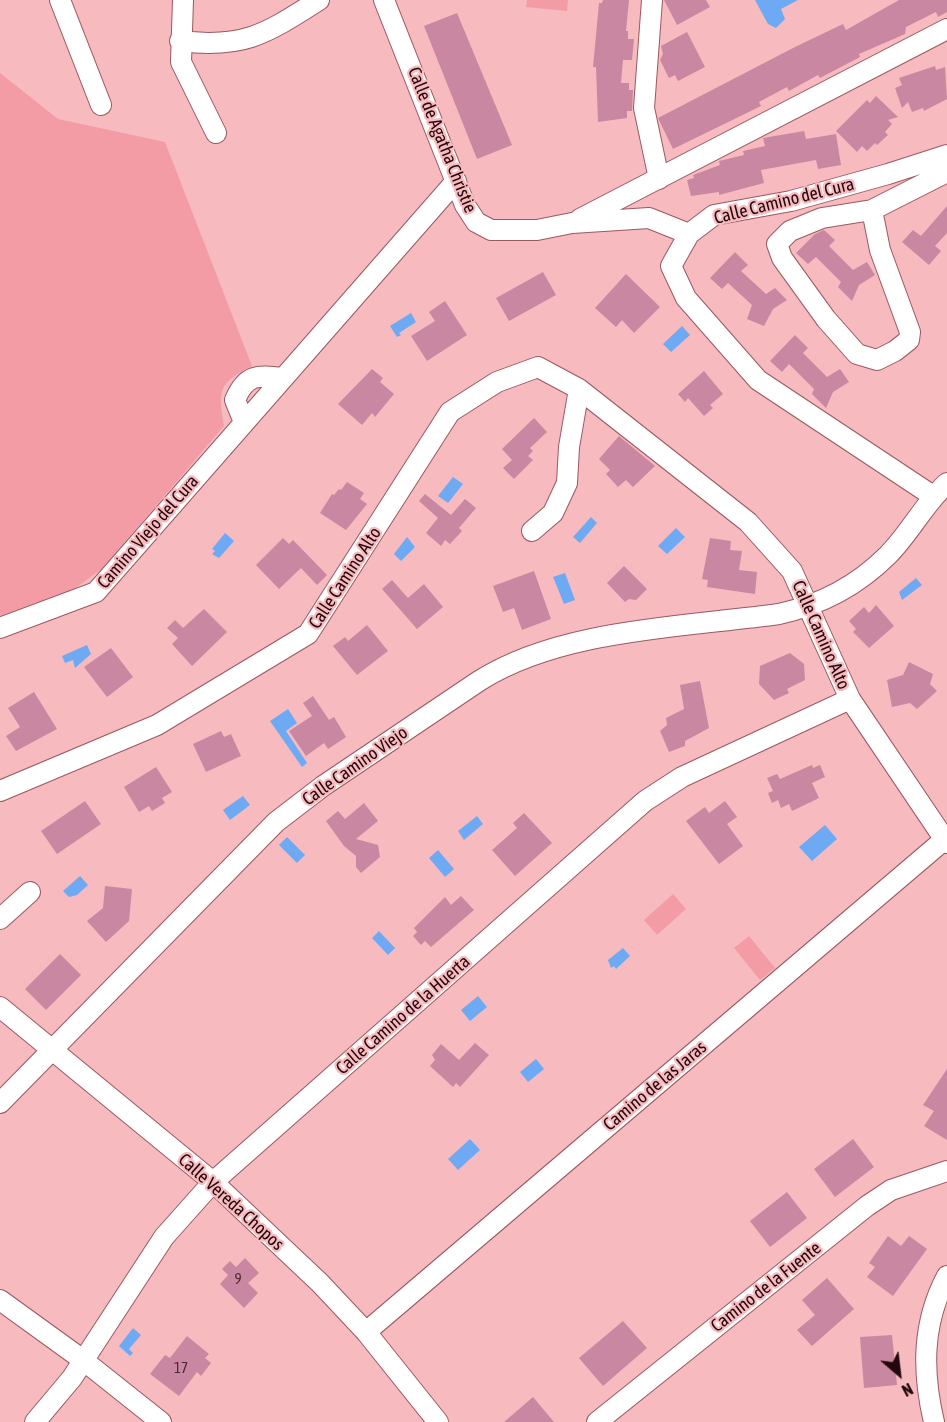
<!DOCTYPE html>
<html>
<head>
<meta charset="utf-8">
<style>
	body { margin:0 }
	#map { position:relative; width:947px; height:1422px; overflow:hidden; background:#f7babe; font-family:"Asap Condensed",sans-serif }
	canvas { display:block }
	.north { position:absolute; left:869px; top:1344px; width:60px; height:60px; -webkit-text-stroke:4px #f7babe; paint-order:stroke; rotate:152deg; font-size:16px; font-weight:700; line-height:24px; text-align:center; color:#22080c }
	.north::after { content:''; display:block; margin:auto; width:21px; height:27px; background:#22080c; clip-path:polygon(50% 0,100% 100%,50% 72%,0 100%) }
</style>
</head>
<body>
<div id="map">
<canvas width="947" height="1422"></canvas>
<div class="north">N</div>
</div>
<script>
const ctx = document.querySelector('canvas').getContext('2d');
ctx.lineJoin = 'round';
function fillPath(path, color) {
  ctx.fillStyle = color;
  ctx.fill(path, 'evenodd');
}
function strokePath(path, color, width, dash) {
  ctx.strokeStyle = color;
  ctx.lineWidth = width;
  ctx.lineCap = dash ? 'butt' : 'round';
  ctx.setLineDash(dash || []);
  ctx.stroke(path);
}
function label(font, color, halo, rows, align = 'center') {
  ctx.font = font + ' "Asap Condensed",sans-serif';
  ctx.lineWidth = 4.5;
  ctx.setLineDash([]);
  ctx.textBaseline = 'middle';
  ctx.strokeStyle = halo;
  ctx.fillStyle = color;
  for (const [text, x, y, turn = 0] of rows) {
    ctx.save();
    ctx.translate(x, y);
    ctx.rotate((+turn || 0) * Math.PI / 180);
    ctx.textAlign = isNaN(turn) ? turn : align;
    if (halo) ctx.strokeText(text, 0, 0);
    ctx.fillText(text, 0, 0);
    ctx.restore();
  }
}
fillPath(new Path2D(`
	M527,0H568L567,11L526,7Z
	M0,73L58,119L165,142L252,366C218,383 218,390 224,426L103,568L74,589L0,618Z
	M673,894L686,909L657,935L644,920Z
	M749,936L775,968L760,980L734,948Z`), '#f49ca5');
fillPath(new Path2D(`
	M755,0H798L781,9L785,19L776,28L768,24Z
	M411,313L416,322L399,333L401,335L397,337L390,326Z
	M682,326L690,335L671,352L663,344Z
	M453,477L463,484L448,503L438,496Z
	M591,517L597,523L580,543L573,537Z
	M676,528L685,537L667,554L658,546Z
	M225,533L234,541L219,558L212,554L215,551L212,549Z
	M407,537L415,547L401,561L394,554Z
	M565,573L575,600L564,604L553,577Z
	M916,578L922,585L902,600L899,592Z
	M87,645L91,654L75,668L73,660L65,663L62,656Z
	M288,709L297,723L286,731L307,763L302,767L270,721Z
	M243,796L250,805L230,820L223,810Z
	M477,816L483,824L464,840L458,831Z
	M825,825L837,839L812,861L799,847Z
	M287,837L305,855L297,863L279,845Z
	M438,850L454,869L445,877L429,858Z
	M80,876L88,885L77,895L69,897L63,891Z
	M379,931L395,948L388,955L372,938Z
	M623,948L630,956L616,969L614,966L611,968L608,960Z
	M478,996L487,1007L470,1021L461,1010Z
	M536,1059L544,1069L528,1082L520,1072Z
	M470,1139L480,1150L458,1170L448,1159Z
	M133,1328L141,1335L129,1349L133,1353L130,1356L119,1346Z`), '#6daaf3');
fillPath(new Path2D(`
	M603,0H629L626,31H628V39H634L632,60H623L621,83H629V90H633L632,111H627V118L598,122L596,67H593L599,3H602Z
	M664,0H706L710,7L677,25Z
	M899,0H947V12L938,17L936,12L906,27L905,34L859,54L860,57L820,78L818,75L789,91L787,87L759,102L761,106L673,149L658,118L795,47L843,24L846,30Z
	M457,13L512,145L477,159L424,26Z
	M687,32L705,67L678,81L675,75L669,78L660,60L663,54L661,46Z
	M935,66L936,70L945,67L947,99L924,111L923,108L912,112L908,102L902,108L895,88L902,85L899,78Z
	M876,96L898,117L888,120L892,124L885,132L888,135L877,145L875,143L867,151L862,146L857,152L836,131L867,100L870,103Z
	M804,131L806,139L836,134L841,165L818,169L816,160L761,170L764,183L719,195V192L691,196L687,180L694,178L693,175L720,165L719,161L744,155L743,151L765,146L763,138Z
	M947,206V233L935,246L941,251L929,265L902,242L913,230L921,236Z
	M824,230L835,240L829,246L853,270L867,262L875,275L859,285L852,301L838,287L841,282L816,257L808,264L796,253L815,234Z
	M735,252L748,265L741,271L766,294L775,288L787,300L773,309L764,326L747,319L752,305L728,283L722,289L710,278Z
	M543,272L556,295L509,321L496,298Z
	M626,274L660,307L634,333L622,320L616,327L595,308Z
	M445,301L467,335L427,361L411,336L435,321L429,312Z
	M795,335L808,348L803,353L827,377L840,369L849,382L833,392L826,408L812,394L814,389L789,364L782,372L770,361Z
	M372,369L383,378L380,382L394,394L375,417L372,413L362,425L338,404Z
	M704,371L723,394L710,405L713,408L704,416L688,398L685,402L678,394Z
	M534,418L547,432L530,448L533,451L528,456L533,460L514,479L503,468L512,460L502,449Z
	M619,436L655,466L633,487L626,480L618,487L606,474L610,470L599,459Z
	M347,482L364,493L360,499L367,504L346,530L320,513L332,494L334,495L339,489L341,490Z
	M425,494L451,515L465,499L476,508L459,528L462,531L450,544L445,540L441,546L426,533L438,518L419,501Z
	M283,538L289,544L293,540L327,575L317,585L301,568L279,589L256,565Z
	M710,538L731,541L730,550L742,551L739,570L757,572L755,594L707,587L708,580L702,579Z
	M624,566L647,589L636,600L629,599L625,602L607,583Z
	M534,571L551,619L522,630L514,608L503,612L493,586Z
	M392,580L408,598L424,584L443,607L417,629L382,589Z
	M876,605L894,626L869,648L853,632L856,629L849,621L864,607L869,613Z
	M204,609L227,632L192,666L172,644L178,638L167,628L175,620L183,628Z
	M367,625L388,651L357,675L333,646L345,637L348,641Z
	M111,648L133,677L107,697L84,667Z
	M790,653L804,664L805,680L787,689L789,693L774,700L759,684L760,666Z
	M909,662L933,674L930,684L937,691L917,709L910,703L892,707L887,680L903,675Z
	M700,681L709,728L685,741V746L669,752L660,731L667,725L666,718L684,709L680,685Z
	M34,692L57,729L16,751L6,736L20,727L8,708Z
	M313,696L329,720L334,717L346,737L328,749L324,743L306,756L289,731L312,716L303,703Z
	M221,731L224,737L231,734L241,756L206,772L193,744Z
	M812,765L813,768L820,765L825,777L812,783L819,798L792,811L789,804L781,808L778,800L772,803L768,793L773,791L767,778L777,774L780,779Z
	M156,767L172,792L162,798L165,803L152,811L149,806L139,812L124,787Z
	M85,801L101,824L57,854L41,831Z
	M725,801L737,817L727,824L743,846L719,864L686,821L705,807L709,813Z
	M364,803L378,821L356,839L378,845L380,857L361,873L356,867V856L344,846L326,821L338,811L345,819Z
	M524,813L552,843L515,876L492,850L517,828L513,823Z
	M105,886L132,889L129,921L106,942L87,921L103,908Z
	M461,896L474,910L431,947L425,941L421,945L413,936L417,932L414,928L445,897L451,905Z
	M60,954L81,975L46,1010L25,989Z
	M475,1043L489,1055L460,1087L456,1083L453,1087L430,1066L435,1060L432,1055L441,1044L459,1060Z
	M947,1069V1140L924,1126L934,1111L923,1105Z
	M853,1139L874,1167L835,1197L814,1169Z
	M787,1192L807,1218L770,1247L750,1221Z
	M888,1236L901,1246L909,1236L927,1249L893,1296L867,1277L875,1267L869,1263Z
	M245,1258L259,1273L248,1283L258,1293L244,1308L220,1284L228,1275L222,1269L230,1261L236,1267Z
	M827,1278L854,1309L812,1346L797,1330L815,1315L802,1300Z
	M623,1321L647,1348L603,1386L579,1358Z
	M892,1335L897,1385L864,1388L860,1337Z
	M187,1336L209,1354L205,1358L211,1363L201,1376L197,1372L179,1396L150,1374L165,1355L170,1358Z
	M533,1397L554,1422H504Z`), '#ca87a2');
const minor = new Path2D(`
	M60,0L101,105
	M183,0L181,62L216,133
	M384,0L465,205L476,222L491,230H537L572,223L649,218L689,234
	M652,0L644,108L659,179
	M180,41C245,49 267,33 319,0
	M872,210L880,250L910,332L909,340L895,351L877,360L857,354L826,319L782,258L777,244L790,231L822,218L872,210L947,172
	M580,219L947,29
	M244,422L235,400C246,374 257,375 283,378
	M933,496L758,380L686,298L671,266L689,234L714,215L791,201L888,174L947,155
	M532,531L553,513L567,483L569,447L579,389
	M0,628L96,592L456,181
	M0,791L157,725L308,634L450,412L497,382L538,367L579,389L748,522L792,571L850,699L947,843
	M0,919L30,892
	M0,1007L213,1182L320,1283L366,1332L438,1422
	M0,1103L276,822L323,786L479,681C560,629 685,627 779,614C820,605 858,585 888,555C910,533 924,504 947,483
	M0,1300L83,1360L161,1422
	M366,1332L944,840
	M35,1422L72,1378L164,1237L213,1182L645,801L682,777L850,699
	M597,1422L867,1206L891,1190L947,1171
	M934,1422C922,1371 922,1323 947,1276`);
strokePath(minor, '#9b585f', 22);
strokePath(minor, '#fff', 20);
label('15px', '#4c2832', null, [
	["9",238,1279],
	["17",181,1368]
]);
label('18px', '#22080c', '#f7babe', [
	["Calle de Agatha Christie",442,140,68],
	["Calle Camino del Cura",784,201,-14],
	["Camino Viejo del Cura",148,532,-49],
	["Calle Camino Alto",345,578,-57],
	["Calle Camino Alto",821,635,66],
	["Calle Camino Viejo",355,766,-35],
	["Calle Camino de la Huerta",403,1015,-41],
	["Camino de las Jaras",655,1086,-40],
	["Calle Vereda Chopos",231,1202,42],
	["Camino de la Fuente",766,1287,-38]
]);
</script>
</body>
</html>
